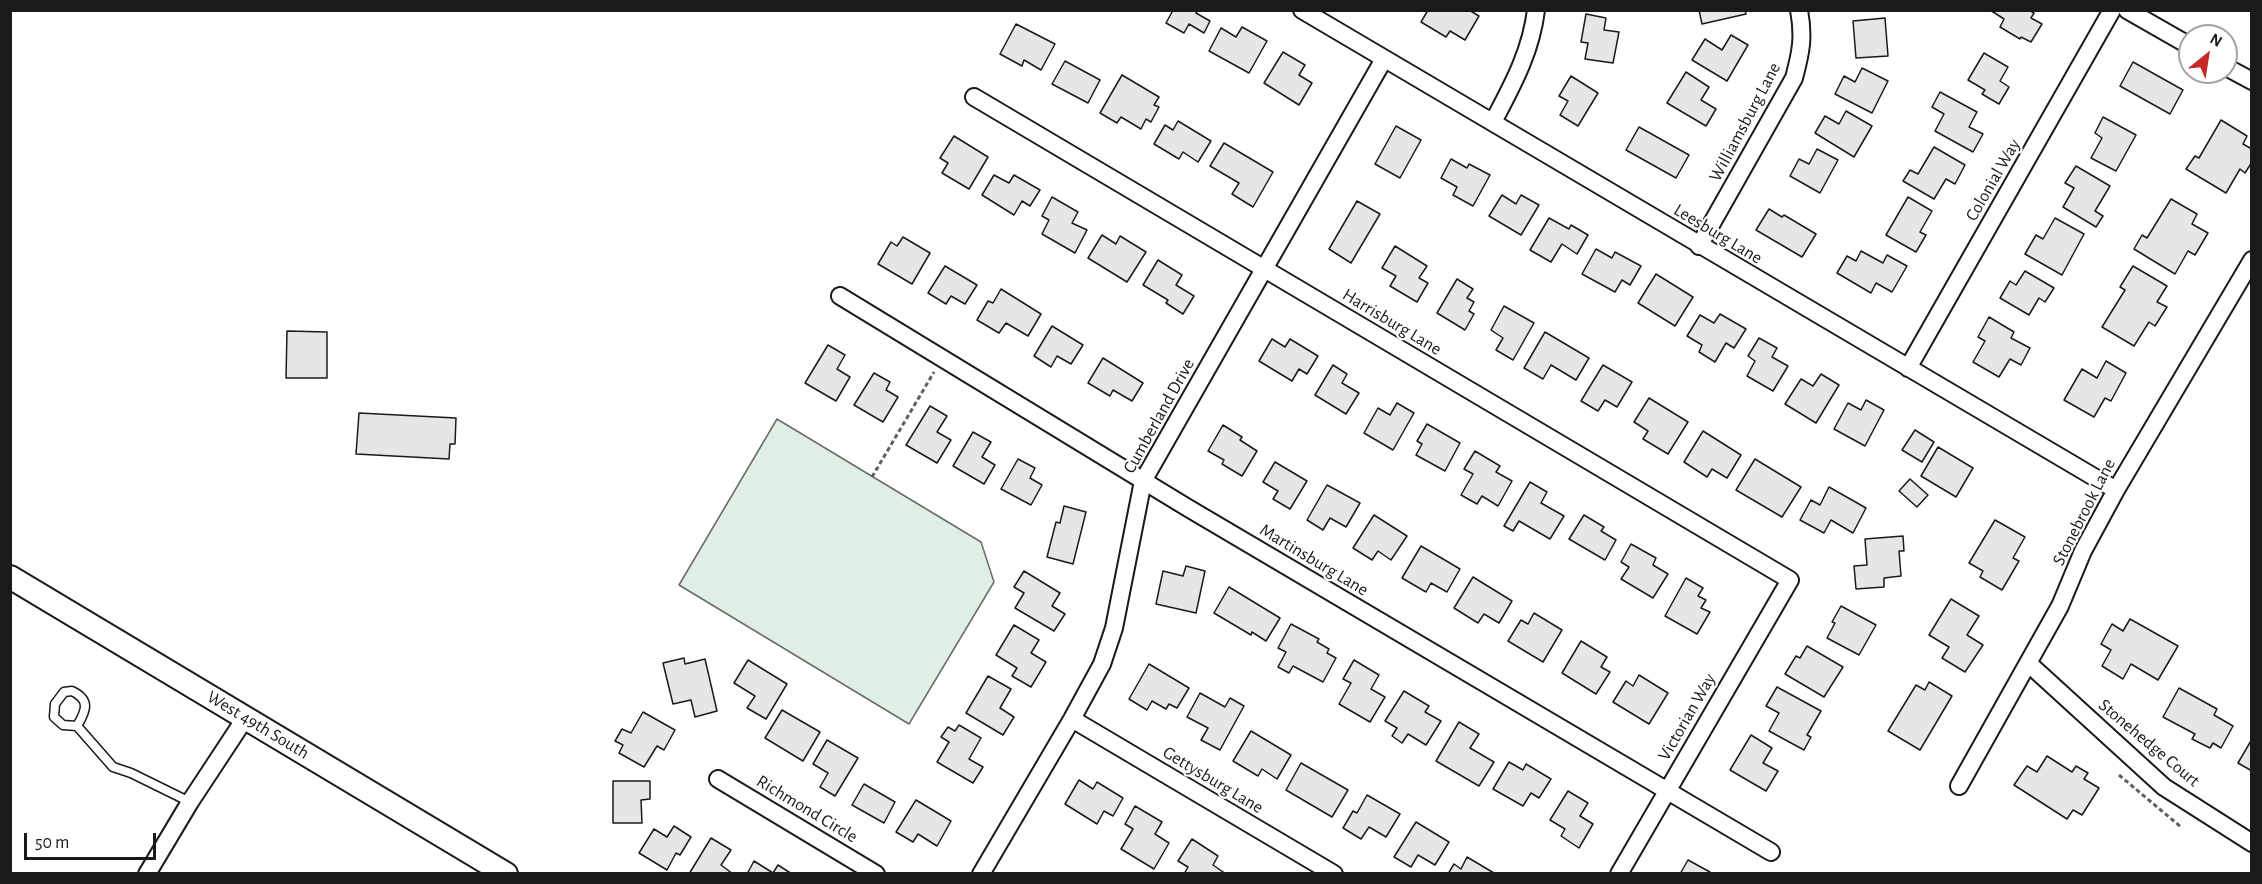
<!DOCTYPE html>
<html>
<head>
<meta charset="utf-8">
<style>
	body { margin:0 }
	#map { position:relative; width:2262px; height:884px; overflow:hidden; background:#fff; font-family:"Alegreya Sans",sans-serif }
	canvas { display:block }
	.frame { position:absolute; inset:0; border:12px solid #1a1a1a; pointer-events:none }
	.north { position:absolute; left:2178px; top:24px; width:60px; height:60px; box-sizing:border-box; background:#fff; border:2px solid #a3a3a3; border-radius:50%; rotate:30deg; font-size:16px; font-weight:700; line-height:24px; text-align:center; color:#1a1a1a }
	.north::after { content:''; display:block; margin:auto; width:21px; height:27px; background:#c62828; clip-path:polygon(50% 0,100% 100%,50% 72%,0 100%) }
	.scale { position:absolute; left:24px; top:833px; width:132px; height:27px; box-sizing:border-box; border:3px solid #1a1a1a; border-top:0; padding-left:8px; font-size:18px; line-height:21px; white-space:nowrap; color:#1a1a1a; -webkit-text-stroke:4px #fff; paint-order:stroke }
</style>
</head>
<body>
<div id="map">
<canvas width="2262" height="884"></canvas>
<div class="frame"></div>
<div class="north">N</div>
<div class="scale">50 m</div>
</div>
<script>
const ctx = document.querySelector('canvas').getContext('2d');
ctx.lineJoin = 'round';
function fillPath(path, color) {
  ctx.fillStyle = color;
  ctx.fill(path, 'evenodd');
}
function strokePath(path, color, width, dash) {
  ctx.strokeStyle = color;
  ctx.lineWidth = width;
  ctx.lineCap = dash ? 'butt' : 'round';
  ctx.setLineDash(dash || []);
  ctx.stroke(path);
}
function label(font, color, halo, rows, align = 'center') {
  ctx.font = font + ' "Alegreya Sans",sans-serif';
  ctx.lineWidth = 4.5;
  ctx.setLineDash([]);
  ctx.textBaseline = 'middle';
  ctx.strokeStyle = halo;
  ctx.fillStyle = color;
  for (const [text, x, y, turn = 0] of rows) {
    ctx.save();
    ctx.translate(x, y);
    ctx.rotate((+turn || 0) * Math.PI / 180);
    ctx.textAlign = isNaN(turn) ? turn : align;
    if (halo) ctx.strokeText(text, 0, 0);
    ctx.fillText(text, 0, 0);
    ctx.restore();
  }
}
const green = new Path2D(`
	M777,419L981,542L994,582L909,724L679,585Z`);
fillPath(green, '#e0efe3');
strokePath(green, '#6a6a6a', 1.5);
const building = new Path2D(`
	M1170,10H1198L1196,13L1210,21L1204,33L1189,24L1184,33L1166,23L1172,12Z
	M1428,10H1469L1479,16L1465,40L1450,31L1446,37L1421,22Z
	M1699,10H1745L1746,14L1702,24Z
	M1990,10H2029L2034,13L2031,18L2042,24L2031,42L2021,37L2020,39L2000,27L2004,19Z
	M1586,14L1606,18L1604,30L1619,32L1613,63L1585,59L1588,43L1581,42Z
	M1885,18L1888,56L1856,58L1853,21Z
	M1016,24L1055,44L1041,70L1024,60L1022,66L1000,54Z
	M1242,27L1267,41L1249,73L1209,51L1221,28L1236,37Z
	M1731,35L1748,45L1727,81L1692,60L1705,39L1722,50Z
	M1283,52L1305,65L1299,75L1312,83L1299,105L1264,83Z
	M1984,53L2008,67L2000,81L2009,87L1999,104L1982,94L1985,90L1968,80Z
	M1065,61L1100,80L1088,103L1052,84Z
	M2133,62L2183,90L2170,114L2120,86Z
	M1862,68L1888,81L1872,113L1835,94L1844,76L1855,82Z
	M1686,72L1709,87L1701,100L1716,109L1706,126L1667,103Z
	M1122,75L1159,97L1154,105L1159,107L1151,122L1146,119L1141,129L1121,117L1117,123L1100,113Z
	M1571,76L1598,93L1578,126L1560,115L1568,101L1559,96Z
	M1940,92L1977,112L1969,127L1983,134L1973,152L1935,131L1944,114L1932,107Z
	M1846,111L1872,126L1854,157L1815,133L1825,116L1839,124Z
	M2103,117L2136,135L2116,171L2091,158L2102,138L2095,133Z
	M2221,120L2247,136L2243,144L2252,149V162L2245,173L2240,169L2226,193L2186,169L2195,156L2199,158Z
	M1178,121L1211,141L1198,162L1183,152L1179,159L1154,144L1165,125L1173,130Z
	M1396,126L1421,140L1400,178L1375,164Z
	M1639,127L1689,155L1676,178L1626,150Z
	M954,136L988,157L969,189L942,173L948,163L940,158Z
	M1224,143L1273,172L1253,207L1232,194L1239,183L1210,166Z
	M1934,147L1965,165L1955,184L1946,179L1934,199L1903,181L1910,170L1918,174Z
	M1817,149L1838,160L1820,193L1790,176L1799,159L1809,164Z
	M1451,159L1467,168L1469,164L1490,175L1473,206L1453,195L1457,187L1441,178Z
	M2076,166L2110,186L2095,211L2103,216L2096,227L2063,207L2074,188L2065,183Z
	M994,175L1009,183L1014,175L1040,190L1030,206L1022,201L1014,215L982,195Z
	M1502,195L1516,204L1521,195L1539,205L1521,235L1489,216Z
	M1052,197L1078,212L1072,223L1087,230L1075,253L1042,234L1049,220L1042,216Z
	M1908,197L1932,211L1920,232L1926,235L1916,252L1886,235Z
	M2171,199L2197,214L2192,224L2208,233L2195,255L2188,251L2175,274L2134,249L2142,235L2147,238Z
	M1357,201L1380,214L1351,263L1329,249Z
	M1769,209L1782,217L1784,215L1816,234L1802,257L1756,230Z
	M1549,218L1569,229L1571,225L1588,235L1577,254L1562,244L1551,262L1530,250Z
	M2055,218L2084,234L2062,275L2025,254L2036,235L2043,239Z
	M1102,235L1116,244L1120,236L1146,252L1127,282L1088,258Z
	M903,237L930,253L912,284L878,264L891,242L897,246Z
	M1395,246L1427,266L1419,278L1428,283L1417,302L1390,286L1396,276L1382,268Z
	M1596,249L1612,258L1615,252L1641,266L1630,285L1622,280L1615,292L1582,274Z
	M1861,251L1883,263L1887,255L1907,266L1892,292L1876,283L1871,293L1837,273L1847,256L1856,261Z
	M1158,260L1182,275L1176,285L1194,296L1183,314L1166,303L1168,300L1143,285Z
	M945,266L977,285L965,304L951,296L946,304L928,293Z
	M2133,266L2167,286L2157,302L2167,307L2155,326L2149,322L2134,346L2102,327L2125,290L2120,287Z
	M2025,271L2054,288L2045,302L2039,298L2029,315L2000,298L2010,281L2016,285Z
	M1656,274L1693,297L1675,326L1638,303Z
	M1457,279L1473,289L1467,298L1474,302L1469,311L1474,314L1465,330L1437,313Z
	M1001,289L1041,314L1028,336L1006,323L999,333L977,320L988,301L993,303Z
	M1504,306L1534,323L1513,360L1496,350L1503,338L1491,330Z
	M1720,314L1746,329L1734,348L1726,343L1715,362L1699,352L1702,345L1687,336L1700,315L1714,323Z
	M1989,317L2014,332L2011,338L2030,348L2021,365L2010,359L1999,377L1973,362L1985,341L1978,337Z
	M1052,326L1083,345L1071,364L1057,356L1051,367L1034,356Z
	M287,331L327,332V378H286Z
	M1545,332L1589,358L1576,380L1551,365L1543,379L1524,368Z
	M1759,338L1777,348L1772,357L1788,366L1773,391L1747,376L1755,361L1748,356Z
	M1272,339L1285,347L1290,339L1318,356L1307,374L1299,369L1292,381L1259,361Z
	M828,345L845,355L837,369L850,377L836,401L805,383Z
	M1103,358L1143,383L1132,401L1113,390L1110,396L1088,383Z
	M2106,361L2126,373L2111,401L2105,398L2094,417L2064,400L2082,369L2097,378Z
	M1333,365L1347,374L1342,383L1359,393L1346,414L1315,395Z
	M1603,365L1632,382L1617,407L1605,400L1598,411L1581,401Z
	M874,373L890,382L886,390L898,397L883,422L854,405Z
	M1821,374L1839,385L1816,423L1785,404L1801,379L1813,386Z
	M1649,398L1688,422L1668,454L1643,439L1648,431L1634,422Z
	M1866,400L1884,410L1865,446L1834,429L1848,403L1861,410Z
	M1397,403L1414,413L1393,450L1364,433L1378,408L1390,415Z
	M930,406L947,416L937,432L951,440L937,463L906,445Z
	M359,413L456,418L455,444H450L449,459L356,454Z
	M1427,424L1460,443L1445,471L1416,455L1422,444L1417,441Z
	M1223,425L1242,437L1240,440L1257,451L1242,476L1222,464L1224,460L1208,451Z
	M1915,430L1934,442L1922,462L1902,450Z
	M1703,431L1741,455L1727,478L1712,469L1707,477L1684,462Z
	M973,432L991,442L982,457L995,465L984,484L953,466Z
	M1938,447L1973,468L1956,497L1921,476Z
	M1475,451L1500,466L1496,472L1512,481L1498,506L1482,496L1477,504L1461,495L1473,474L1464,469Z
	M1018,459L1035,468L1030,478L1042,485L1031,505L1001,489Z
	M1755,459L1801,487L1782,517L1736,490Z
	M1275,462L1307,481L1290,509L1273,499L1278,491L1263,482Z
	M1910,479L1928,495L1917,507L1899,491Z
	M1530,482L1547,492L1541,503L1564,516L1550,539L1519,521L1513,531L1504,526Z
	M1327,485L1360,503L1346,527L1330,518L1323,530L1307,520Z
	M1829,487L1866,508L1853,533L1831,520L1824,533L1800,520L1811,500L1820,505Z
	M1064,506L1086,512L1073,564L1047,557L1056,522L1060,523Z
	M1374,515L1407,536L1391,560L1378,551L1372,560L1353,548Z
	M1584,515L1604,527L1601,531L1616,540L1605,560L1569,539Z
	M1995,520L2025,537L2013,558L2019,561L2002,590L1980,577L1983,571L1969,563Z
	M1903,536L1904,551H1899L1901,576L1884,578V587L1856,589L1854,566L1867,565L1865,539Z
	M1631,544L1656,558L1653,565L1668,574L1653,598L1621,579L1629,567L1621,562Z
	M1421,546L1460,569L1447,592L1431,583L1426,592L1402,578Z
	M1186,566L1205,571L1196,613L1156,604L1163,571L1183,576Z
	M1024,571L1060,593L1052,606L1065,614L1054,631L1015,608L1024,593L1014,587Z
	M1473,577L1512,601L1499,623L1484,614L1478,623L1454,608Z
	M1686,578L1703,588L1698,596L1706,600L1701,608L1710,612L1697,634L1665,616Z
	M1229,587L1280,618L1266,641L1252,632L1251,635L1214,613Z
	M1951,599L1979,616L1967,635L1983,645L1965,672L1942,658L1949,647L1929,635Z
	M1841,606L1876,625L1859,655L1827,638L1835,623L1832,622Z
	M1534,613L1562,630L1543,662L1508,641L1521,620L1528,624Z
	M2130,619L2178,646L2158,680L2131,664L2123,679L2102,666L2111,650L2101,644L2112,624L2123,631Z
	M1291,624L1319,639L1317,642L1329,649L1327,653L1336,658L1323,682L1293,666L1289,673L1278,667L1286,652L1278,648Z
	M1014,625L1039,640L1031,653L1046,662L1031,687L1012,676L1017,668L996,655Z
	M1581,641L1607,657L1601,667L1610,672L1596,694L1562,673Z
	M1807,646L1843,667L1824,697L1785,674L1796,656L1800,658Z
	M684,658L685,664L705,659L717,711L695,717L691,700L673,704L663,663Z
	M748,660L787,684L766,719L747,708L755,696L734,683Z
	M1354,660L1379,675L1371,689L1385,697L1370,722L1339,704L1351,683L1343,679Z
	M1149,664L1189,688L1177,708L1169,704L1166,709L1152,701L1147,710L1129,699Z
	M1639,675L1668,693L1649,724L1613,702L1626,681L1633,686Z
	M988,676L1011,689L1000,708L1014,717L1003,735L966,713Z
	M1929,682L1952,696L1920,750L1888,731L1916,685L1925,690Z
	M1777,687L1821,711L1807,735L1811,737L1804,750L1769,731L1779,713L1766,706Z
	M2179,688L2217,709L2214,715L2233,726L2221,748L2213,743L2210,748L2192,739L2195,734L2163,717Z
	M1404,691L1429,706L1425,712L1441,721L1426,745L1408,734L1402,743L1392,736L1397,728L1385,721Z
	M1200,693L1225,707L1230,698L1244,706L1220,750L1201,740L1208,728L1187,717Z
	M782,710L820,732L803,761L765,738Z
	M643,712L675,730L664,750L657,746L644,767L619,753L623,745L615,741L622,729L631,733Z
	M1459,722L1479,734L1470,748L1494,762L1479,786L1436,761Z
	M959,725L981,738L969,759L983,767L973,783L937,762L949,742L941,737L948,727L955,731Z
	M1251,731L1291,755L1277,779L1262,769L1258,776L1233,761Z
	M1751,735L1772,748L1763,763L1778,771L1766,791L1730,770Z
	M2252,739V771L2238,763Z
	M827,740L858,758L835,796L820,787L828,773L813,764Z
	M2047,756L2072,772L2076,766L2088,773L2084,779L2099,788L2082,815L2073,810L2067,819L2014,785L2027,766L2037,772Z
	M1509,762L1523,770L1526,764L1551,779L1539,798L1531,793L1523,806L1493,789Z
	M1301,763L1348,790L1332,817L1286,790Z
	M1079,780L1093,789L1097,782L1123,798L1113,816L1104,811L1097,824L1065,804Z
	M613,781H650V799L641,800L642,823H613Z
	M864,784L895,802L884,823L852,805Z
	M1568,791L1588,803L1580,816L1593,824L1579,848L1561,836L1565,829L1550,820Z
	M1367,795L1400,814L1386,837L1369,827L1361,839L1343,828L1353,811L1357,813Z
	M916,800L951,821L937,846L918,834L913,842L896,832Z
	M1135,806L1162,822L1155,834L1169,843L1154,869L1121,849L1133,829L1125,824Z
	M1416,822L1449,842L1435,865L1418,855L1411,867L1394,857Z
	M674,826L691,837L680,855L676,853L667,870L639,853L654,829L667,837Z
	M711,838L731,850L721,865L733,874H689Z
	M1192,839L1218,856L1213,865L1226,874H1184L1188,867L1178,861Z
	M1467,857L1494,873V874H1448L1454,864L1461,869Z
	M1688,860L1710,872L1709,874H1680Z
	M754,861L773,873L778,865L792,874H747Z`);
fillPath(building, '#e6e6e6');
strokePath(building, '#1a1a1a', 1.5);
const lane = new Path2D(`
	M72,691C91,700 86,711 77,726L63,725L54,717L55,704L64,692Z
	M77,726L113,767L131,773L190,802`);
const street = new Path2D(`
	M1302,10L2116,490
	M2127,10L2190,46
	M2226,67L2252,81
	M974,97L1790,580L1619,874
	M1493,122C1512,86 1531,52 1536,10
	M1699,246L1794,78C1801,52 1804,37 1799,10
	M840,296L1188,508L1771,852
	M1908,368L2112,10
	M2028,663L2164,787L2252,843
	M1072,719L1334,874
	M718,779L876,874
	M1959,786L2060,606L2083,551L2116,490L2252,260
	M147,874L190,802L246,717
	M981,874L1072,719L1102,664L1114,628L1143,481L1384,59`);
const secondary = new Path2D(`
	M10,577L506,874`);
strokePath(lane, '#1a1a1a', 11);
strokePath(street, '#1a1a1a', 20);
strokePath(secondary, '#1a1a1a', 26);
strokePath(new Path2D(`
	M872,477L934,372
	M2119,775L2181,827`), '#5f5f5f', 3, [4.5, 3]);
strokePath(lane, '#fff', 8);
strokePath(street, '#fff', 16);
strokePath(secondary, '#fff', 22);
label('18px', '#1a1a1a', '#fff', [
	["Williamsburg Lane",1745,122,-62],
	["Colonial Way",1993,180,-60],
	["Leesburg Lane",1718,234,31],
	["Harrisburg Lane",1392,322,31],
	["Cumberland Drive",1159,416,-61],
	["Stonebrook Lane",2084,512,-63],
	["Martinsburg Lane",1314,560,31],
	["Victorian Way",1687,717,-60],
	["West 49th South",258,725,31],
	["Stonehedge Court",2149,743,40],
	["Gettysburg Lane",1213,780,31],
	["Richmond Circle",807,809,31]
]);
</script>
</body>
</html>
